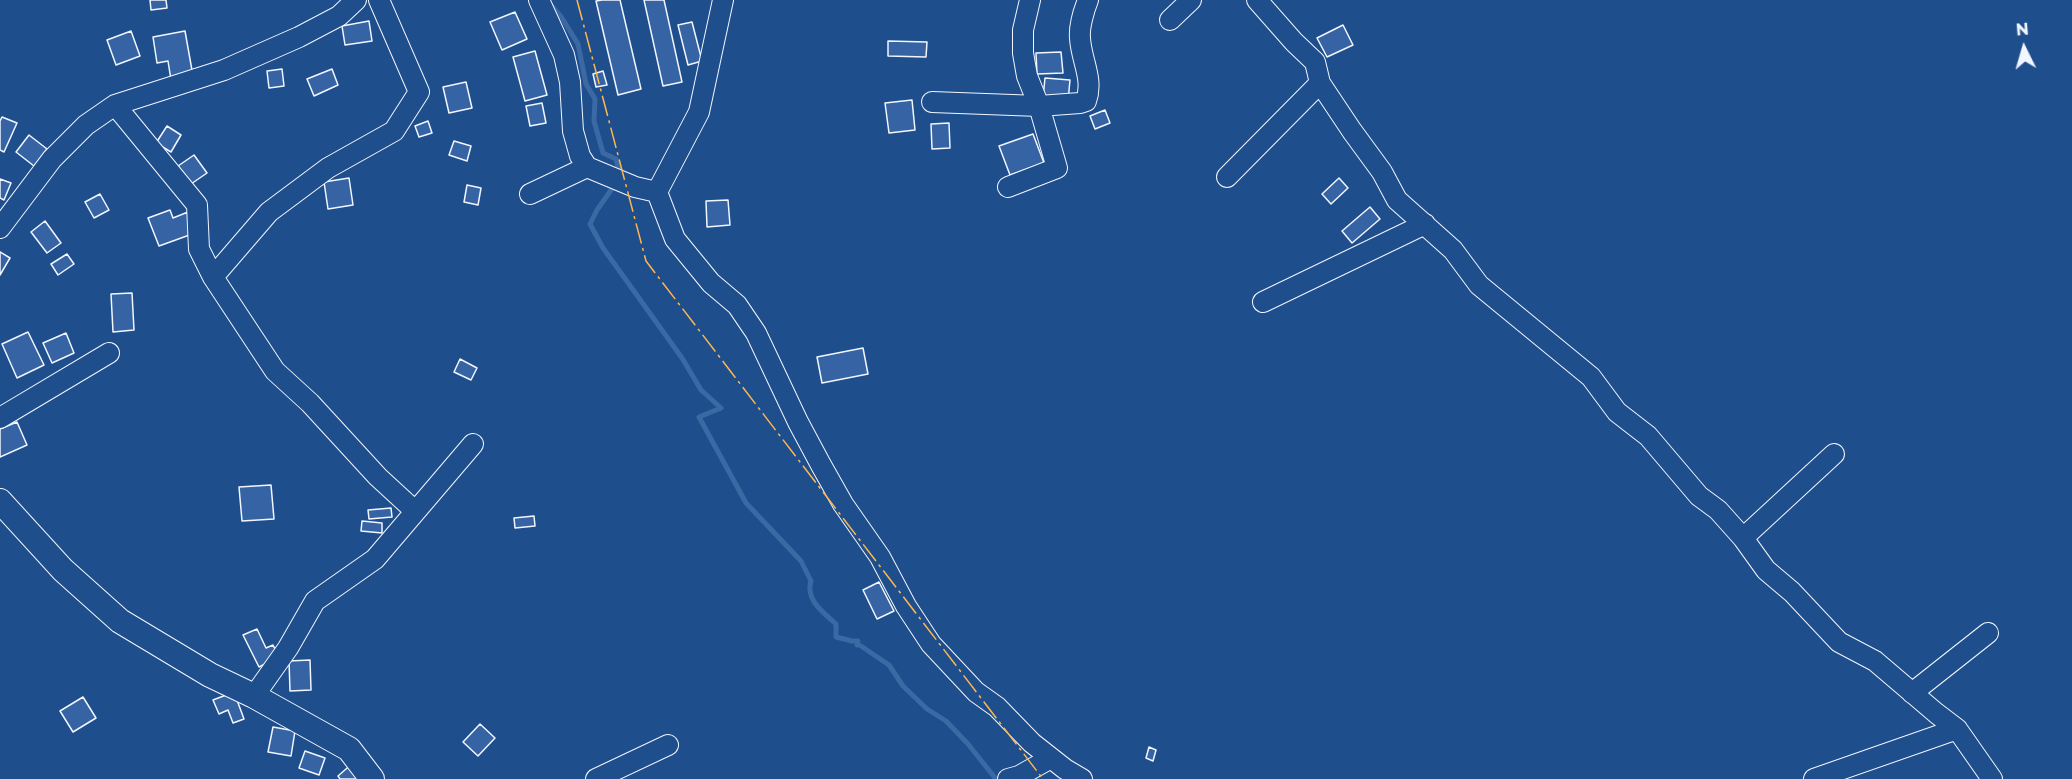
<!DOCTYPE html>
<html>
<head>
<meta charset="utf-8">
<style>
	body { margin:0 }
	#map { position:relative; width:2072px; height:779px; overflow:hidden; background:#1f4e8c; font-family:Montserrat,sans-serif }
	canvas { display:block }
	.north { position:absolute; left:1994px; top:18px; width:60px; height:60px; -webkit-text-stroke:4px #1f4e8c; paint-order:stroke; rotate:355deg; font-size:16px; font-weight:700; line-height:24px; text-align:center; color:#f2f6ff }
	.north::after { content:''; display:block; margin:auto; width:21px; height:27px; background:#f2f6ff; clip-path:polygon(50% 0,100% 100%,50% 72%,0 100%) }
</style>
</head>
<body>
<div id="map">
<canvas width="2072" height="779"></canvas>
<div class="north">N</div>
</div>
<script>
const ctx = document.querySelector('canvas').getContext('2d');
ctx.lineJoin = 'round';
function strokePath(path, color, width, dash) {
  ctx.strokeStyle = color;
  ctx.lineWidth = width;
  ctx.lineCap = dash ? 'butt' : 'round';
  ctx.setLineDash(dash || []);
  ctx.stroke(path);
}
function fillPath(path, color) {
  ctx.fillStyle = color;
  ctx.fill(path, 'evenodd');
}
strokePath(new Path2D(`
	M550,4L562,18L578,44L586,84L595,99L594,121L603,153L616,159L620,174
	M616,183L597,210L590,224L603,248L682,358L701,390L721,408L699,417L746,503L801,561L811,581C805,600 824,613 836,624V637L852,641H858L857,645
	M861,646L889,665L903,686L927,709L946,721L968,744L996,779`), '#3b69a3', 5);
const building = new Path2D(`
	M150,0H166L167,8L151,10Z
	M602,0H620L641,89L618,95L596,1Z
	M644,0H664L682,82L663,86Z
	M515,12L527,39L502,50L490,22Z
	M369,21L372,41L345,45L342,26Z
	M692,22L702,61L688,65L678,25Z
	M1343,25L1353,45L1327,57L1317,38Z
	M131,31L140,56L116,65L107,40Z
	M185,31L193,76L171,80L168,61L157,63L153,37Z
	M888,41L927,42L926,57L888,56Z
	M535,51L547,95L525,101L513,57Z
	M1061,52L1063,73L1037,74L1036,53Z
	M282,69L284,86L269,88L267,71Z
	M332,69L338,85L314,96L307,79Z
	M603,71L607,85L596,87L593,74Z
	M1045,78L1070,80L1068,101L1043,98Z
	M466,82L472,108L449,113L443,87Z
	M912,100L915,130L889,133L885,103Z
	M542,103L546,123L530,126L526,106Z
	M1105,110L1110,123L1095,129L1090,116Z
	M2,117L17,123L4,152L0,150V121Z
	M428,121L432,133L419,137L415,126Z
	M949,123L950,148L932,149L931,124Z
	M167,126L181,135L171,152L156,143Z
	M1033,134L1044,163L1010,175L999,146Z
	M29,135L47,149L34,166L16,152Z
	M454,141L471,146L467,161L449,155Z
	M194,155L207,173L191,184L178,166Z
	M349,178L353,205L328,209L324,182Z
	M1339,178L1348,188L1331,204L1322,194Z
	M0,179L11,183L4,200L0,198Z
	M467,185L481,188L478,205L464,202Z
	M100,194L109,210L94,218L85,202Z
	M728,200L730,225L707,227L706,201Z
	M1370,207L1380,219L1352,243L1342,231Z
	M170,210L173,218L188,212L195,233L159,246L148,218Z
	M45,221L61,243L47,253L31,232Z
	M0,252L10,258L0,275Z
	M67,254L74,264L58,275L51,264Z
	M132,293L134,330L113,332L111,294Z
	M28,332L44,365L17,378L2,344Z
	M66,333L74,353L52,363L43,343Z
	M863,348L868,374L822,383L817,357Z
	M460,359L477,368L471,380L454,372Z
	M17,422L27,445L0,457V429Z
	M271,485L274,519L242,521L239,487Z
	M391,508L392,517L369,519L368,510Z
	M534,516L535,526L515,528L514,518Z
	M362,521L382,523V533L361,531Z
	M879,582L894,611L877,619L863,590Z
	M257,629L266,648L273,645L279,657L259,667L243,635Z
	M310,660L311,690L290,691L289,661Z
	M234,692L244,719L233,723L228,710L219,714L213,700Z
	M83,697L96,718L73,732L60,711Z
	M480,724L495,738L478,756L463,742Z
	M273,727L295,731L291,756L268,752Z
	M1149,747L1156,750L1153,761L1146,758Z
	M305,751L325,758L319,775L299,768Z
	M354,762L368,779H340L338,776Z`);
fillPath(building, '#3563a3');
strokePath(building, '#f2f6ff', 1.5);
const minor = new Path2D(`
	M539,0L564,55L570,82L573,131L580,156L587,167L635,187L657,192L675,239L711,283L737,305L756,333L798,422L821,465L843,504L880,557L906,606L931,644L976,692L997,707L1032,743L1065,769L1082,779
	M1257,0L1294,42L1315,62L1320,83L1352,131L1382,172L1397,200L1453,250L1479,285L1591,377L1617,412L1648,436L1699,496L1718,510L1743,538L1766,570L1792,592L1839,642L1875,661L1936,713L1957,729L1992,779
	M1170,20L1191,0
	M932,102L1039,106L1080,103L1086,101C1094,79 1081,60 1080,38C1079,27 1084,10 1088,0
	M115,105L197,205L199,249L213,277L275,371L310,403L378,477L415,511
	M1227,177L1320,83
	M1008,187L1057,168L1039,106L1027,76L1023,53V30L1030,0
	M657,192L699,112L723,0
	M530,194L587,167
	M0,228L52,159L86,125L115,105L224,70L299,37L339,16L356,0
	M213,277L269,212L328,168L394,131L419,92L379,0
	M1263,302L1425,224
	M0,418L109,353
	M1743,538L1834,454
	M1912,693L1988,633
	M254,696L288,648L315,601L375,559L473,444
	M596,779L668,745
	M1008,779L1019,776L1051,758
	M1814,779L1957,729`);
const major = new Path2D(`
	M0,501L63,570L120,621L210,675L254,696L349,749L372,779`);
strokePath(minor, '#f2f6ff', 22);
strokePath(major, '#f2f6ff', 26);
strokePath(minor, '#1f4e8c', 20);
strokePath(major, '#1f4e8c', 24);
strokePath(new Path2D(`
	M577,0L646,261L1043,779`), '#ffb74d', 1.5, [21, 4.5, 3, 4.5]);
</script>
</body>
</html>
